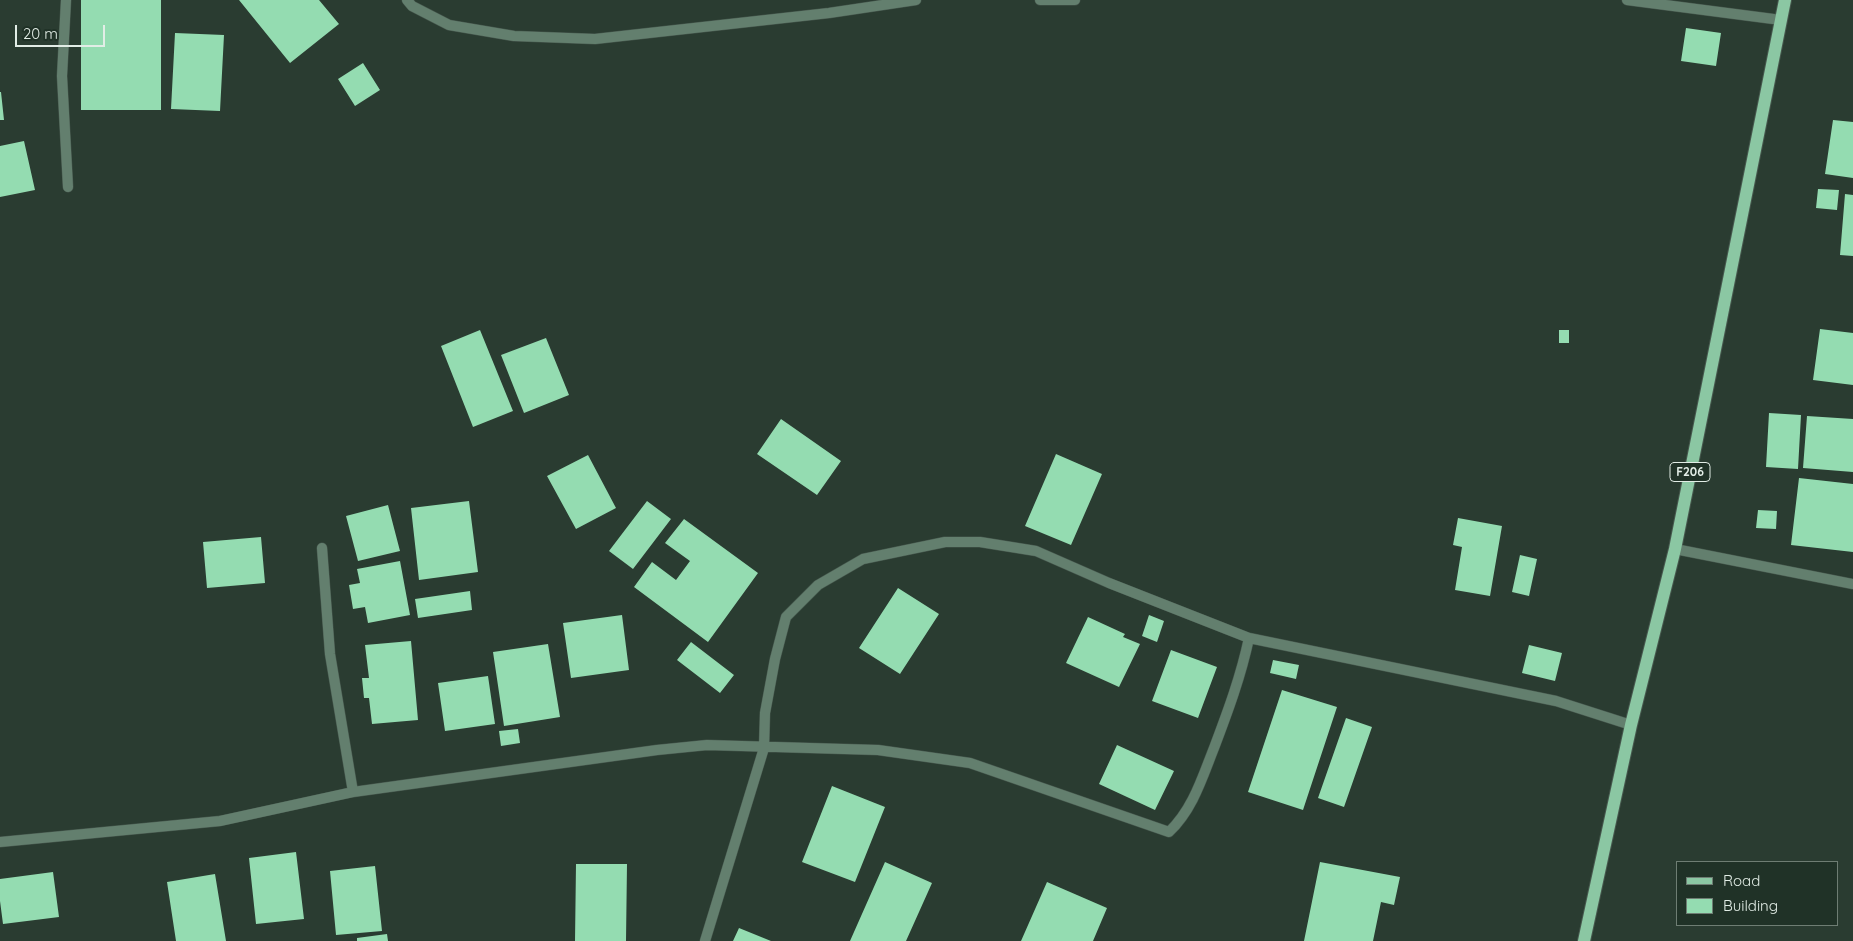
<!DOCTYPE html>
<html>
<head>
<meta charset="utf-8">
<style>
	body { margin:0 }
	#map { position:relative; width:1853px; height:941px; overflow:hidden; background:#2a3c31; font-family:Quicksand,sans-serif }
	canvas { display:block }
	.legend { position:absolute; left:1676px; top:861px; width:162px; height:65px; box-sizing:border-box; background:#203227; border:1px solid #6e7d73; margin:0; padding:6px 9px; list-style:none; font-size:15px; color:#e2ede6 }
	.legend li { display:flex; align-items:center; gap:10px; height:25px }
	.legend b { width:25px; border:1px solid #6e7d73 }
	.scale { position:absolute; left:15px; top:25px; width:90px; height:22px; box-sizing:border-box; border:2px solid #e2ede6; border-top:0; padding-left:6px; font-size:15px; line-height:18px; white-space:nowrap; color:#e2ede6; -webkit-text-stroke:4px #203227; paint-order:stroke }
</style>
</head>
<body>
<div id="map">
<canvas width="1853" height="941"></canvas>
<ul class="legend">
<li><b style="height:6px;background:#8bc7a3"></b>Road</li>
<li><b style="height:14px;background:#94dcb1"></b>Building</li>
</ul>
<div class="scale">20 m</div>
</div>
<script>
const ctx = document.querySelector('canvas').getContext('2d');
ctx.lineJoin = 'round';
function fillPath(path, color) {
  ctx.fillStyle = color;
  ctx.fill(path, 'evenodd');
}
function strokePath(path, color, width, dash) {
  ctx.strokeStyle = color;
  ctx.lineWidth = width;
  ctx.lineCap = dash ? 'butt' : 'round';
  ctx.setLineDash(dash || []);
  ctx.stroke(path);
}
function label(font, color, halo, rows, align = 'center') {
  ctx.font = font + ' Quicksand,sans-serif';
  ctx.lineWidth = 5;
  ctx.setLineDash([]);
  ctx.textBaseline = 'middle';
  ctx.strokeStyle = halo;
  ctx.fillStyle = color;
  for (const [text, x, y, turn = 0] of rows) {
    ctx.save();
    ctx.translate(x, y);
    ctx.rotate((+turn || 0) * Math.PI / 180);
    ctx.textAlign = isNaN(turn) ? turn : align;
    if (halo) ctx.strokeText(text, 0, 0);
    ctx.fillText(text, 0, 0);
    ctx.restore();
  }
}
fillPath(new Path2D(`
	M81,0H161V110H81Z
	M239,0H319L339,24L290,63Z
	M1686,28L1721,33L1716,66L1681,61Z
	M175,33L224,35L220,111L171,109Z
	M363,63L380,90L355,106L338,79Z
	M0,92H1L4,120H0Z
	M1833,120L1853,122V178L1825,174Z
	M24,141L35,190L0,197V146Z
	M1818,189L1839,190L1837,210L1816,208Z
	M1845,194L1853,195V256L1840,255Z
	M1820,329L1853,333V385L1813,380Z
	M480,330L513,411L473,427L441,346Z
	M1559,330H1569V343H1559Z
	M546,338L569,395L524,413L501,355Z
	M1769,413L1801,415L1798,469L1766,467Z
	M1807,416L1853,419V472L1803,468Z
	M781,419L841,461L817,495L757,454Z
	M1056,454L1102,474L1071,545L1025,526Z
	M588,455L616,508L576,529L547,476Z
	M1799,478L1853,484V552L1791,545Z
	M469,501L478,572L419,580L411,508Z
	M647,501L671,519L633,569L609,551Z
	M388,505L400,551L358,561L346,516Z
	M1758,510L1777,511L1776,529L1756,528Z
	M1458,518L1502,526L1490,596L1455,590L1462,547L1453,545Z
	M684,519L758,573L708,642L634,587L652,562L676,580L690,561L665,543Z
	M261,537L265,583L207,588L203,542Z
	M1520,555L1537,559L1529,596L1512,592Z
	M400,561L410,615L368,623L365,607L353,609L349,585L360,583L357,569Z
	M898,588L939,614L900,674L859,648Z
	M470,591L472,610L418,618L415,599Z
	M622,615L629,670L571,678L563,623Z
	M1149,615L1164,621L1157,642L1142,636Z
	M1088,617L1125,634L1123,637L1140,644L1119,687L1066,663Z
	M411,641L418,720L372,724L369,698H364L362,678H369L365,645Z
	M691,642L734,675L720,693L677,660Z
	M548,644L560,717L504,726L493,652Z
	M1529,645L1562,653L1555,681L1522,673Z
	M1171,650L1217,667L1198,718L1152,701Z
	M1273,660L1299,665L1296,679L1270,673Z
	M488,676L495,724L445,731L438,683Z
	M1282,690L1337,707L1303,810L1248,792Z
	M1346,718L1372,727L1344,807L1318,798Z
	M518,729L520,743L501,746L499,731Z
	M1117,745L1174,771L1155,810L1099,784Z
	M832,786L885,807L855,882L802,862Z
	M296,852L304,919L256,924L249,858Z
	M885,862L932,883L906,941H850Z
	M1320,862L1400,877L1394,905L1381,902L1373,941H1304Z
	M576,864H627L626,941H575Z
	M375,866L382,931L336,935L330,871Z
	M53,872L59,917L3,924L0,901V879Z
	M215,874L226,941H176L167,882Z
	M1047,882L1107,908L1093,941H1021Z
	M739,928L771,941H733Z
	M387,934L388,941H357V938Z`), '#94dcb1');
const minor = new Path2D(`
	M66,0L62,76L68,187
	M407,0L412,6L449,25L514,36L595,39L829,13L916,0
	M1040,0H1075
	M1627,0L1781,20
	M322,548L330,654L353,792
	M1675,549L1853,584
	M0,842L220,821L353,792L657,750L707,745L878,750L970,763L1169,832C1193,809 1202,778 1214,748C1228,711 1241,676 1249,638L1556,701L1631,725
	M705,941L764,748L765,713L775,659L786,617L818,585L863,559L945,542H980L1036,551L1109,583L1249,638`);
const primary = new Path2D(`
	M1584,941L1631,725L1675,549L1785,0`);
strokePath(minor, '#47584e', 11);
strokePath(primary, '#47584e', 14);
strokePath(minor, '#637f6e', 10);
strokePath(primary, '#8bc7a3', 12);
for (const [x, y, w] of [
	[1690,472,40]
]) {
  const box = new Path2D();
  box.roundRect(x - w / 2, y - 9.5, w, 19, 4);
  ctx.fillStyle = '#203227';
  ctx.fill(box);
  strokePath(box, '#e2ede6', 1);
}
label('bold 12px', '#e2ede6', null, [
	["F206",1690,472]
]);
</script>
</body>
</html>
